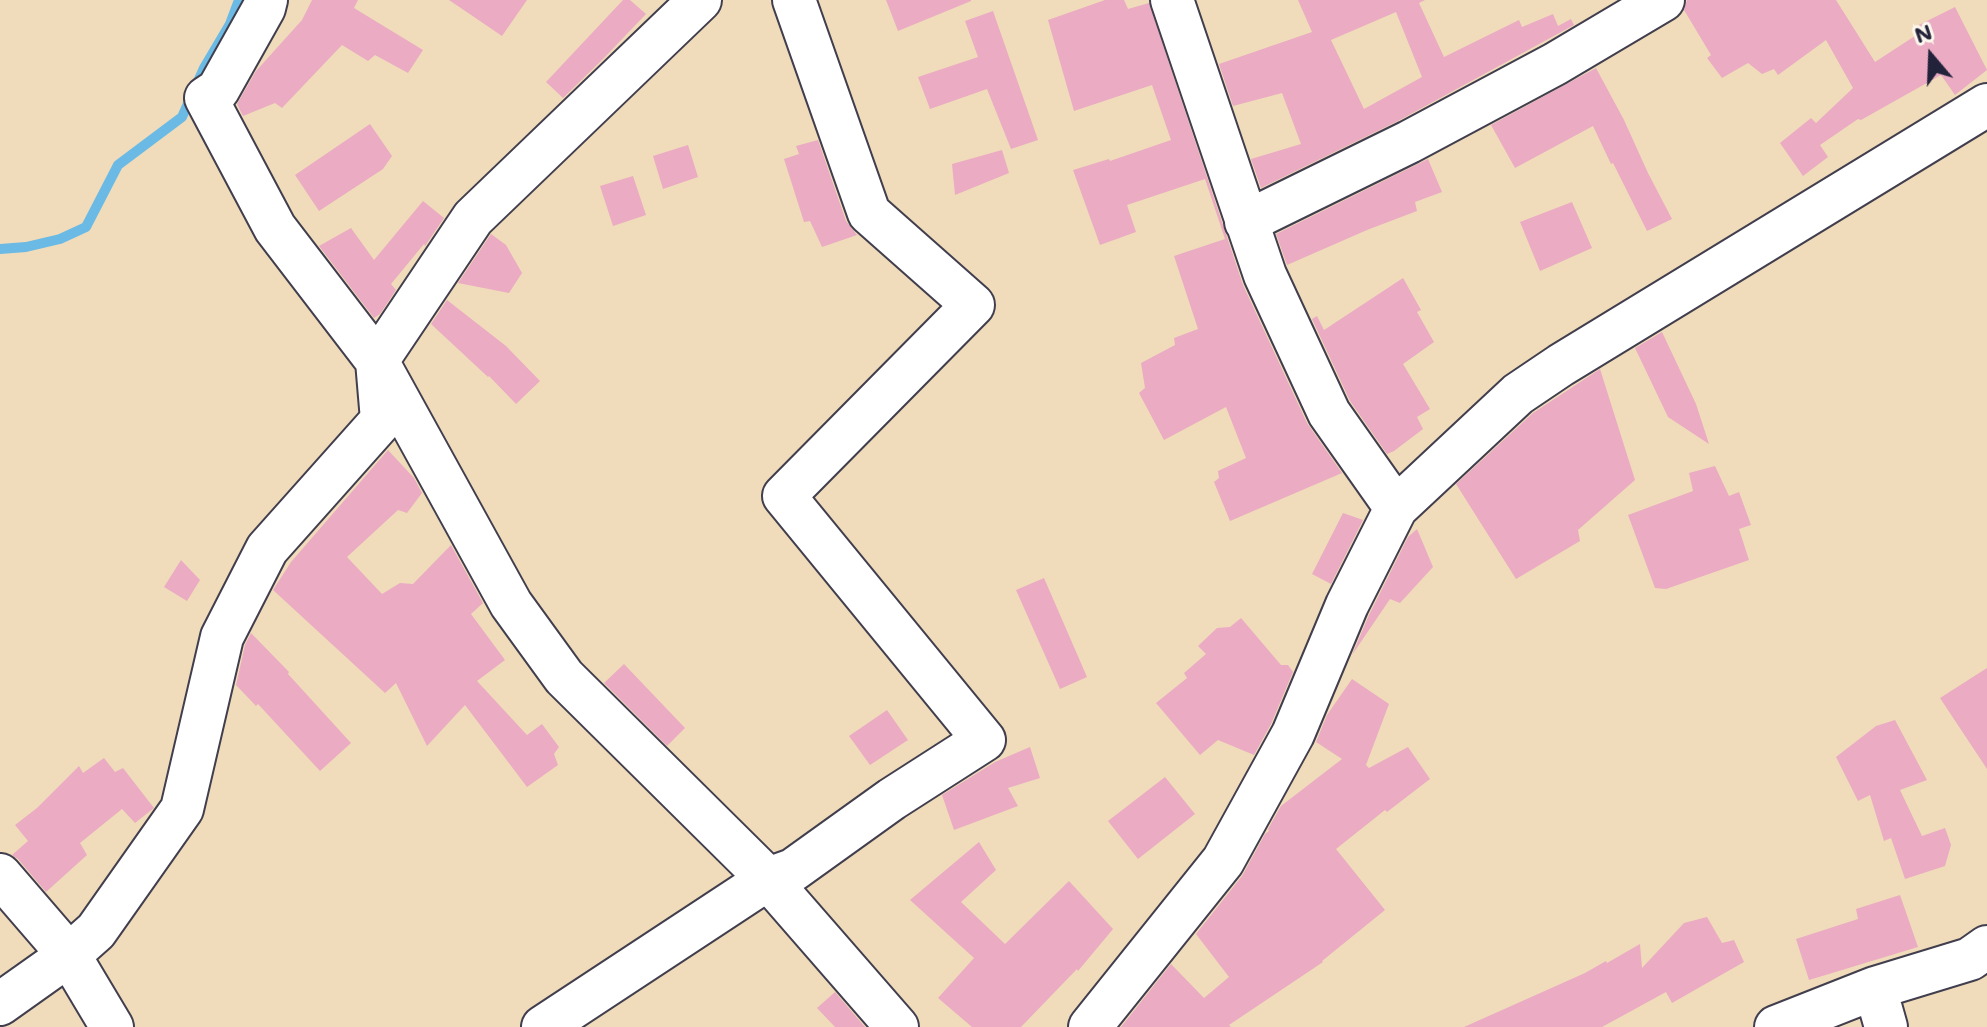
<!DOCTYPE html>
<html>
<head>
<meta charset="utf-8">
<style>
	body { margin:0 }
	#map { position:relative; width:1987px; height:1027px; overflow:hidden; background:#f0dcba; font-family:Mali,sans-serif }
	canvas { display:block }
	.north { position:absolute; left:1891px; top:16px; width:80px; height:80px; -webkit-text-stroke:6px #fbf7ec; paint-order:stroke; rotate:341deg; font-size:22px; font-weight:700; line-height:32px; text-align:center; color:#22223b }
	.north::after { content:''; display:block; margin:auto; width:28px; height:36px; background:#22223b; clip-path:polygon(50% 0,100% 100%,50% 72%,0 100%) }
</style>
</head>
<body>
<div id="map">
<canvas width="1987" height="1027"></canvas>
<div class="north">N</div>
</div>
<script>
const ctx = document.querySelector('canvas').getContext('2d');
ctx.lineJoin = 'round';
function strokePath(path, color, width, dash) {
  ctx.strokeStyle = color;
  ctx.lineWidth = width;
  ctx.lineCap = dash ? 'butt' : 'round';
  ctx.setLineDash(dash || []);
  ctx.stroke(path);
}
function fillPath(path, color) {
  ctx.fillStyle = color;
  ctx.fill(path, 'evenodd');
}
strokePath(new Path2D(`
	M0,249L26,247L60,239L86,227L118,165L182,117L204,68L230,24L239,0`), '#6abae5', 10);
fillPath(new Path2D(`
	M312,0H358L354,8L423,50L408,73L375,55L368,61L342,45L282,108L275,103L243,116L237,104L256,71L302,20Z
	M449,0H527L502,36Z
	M623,0H630L646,14L604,58L563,98L546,82Z
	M886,0H971V1L898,31Z
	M1105,0H1124L1128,9L1149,3L1243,285L1307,423L1342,473L1230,521L1214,482L1219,478L1218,471L1246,458L1226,407L1164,440L1139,393L1145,388L1141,363L1175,345L1174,338L1198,329L1174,256L1225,239L1205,179L1127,205L1136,232L1100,245L1073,170L1109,159L1110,161L1171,140L1152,85L1074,111L1048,20Z
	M1298,0H1425L1419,3L1444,57L1519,20L1522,27L1553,14L1558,26L1571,19L1574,25L1398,121L1261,188L1251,159L1301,144L1282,93L1233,106L1219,64L1312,32ZM1396,12L1422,77L1364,109L1331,40Z
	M1687,0H1836L1875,62L1921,32L1919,25L1955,7L1987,70L1955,95L1941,75L1861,120L1858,119L1820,145L1828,157L1803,176L1780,143L1811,118L1816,123L1853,88L1826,40L1778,75L1774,69L1762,74L1748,63L1722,78L1707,58L1711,55L1684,10Z
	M993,11L1038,140L1011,149L987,89L930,109L918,77L978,57L965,21Z
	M1596,68L1624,120L1648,173L1672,219L1647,231L1613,163L1611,164L1593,126L1515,168L1491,125Z
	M370,124L392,156L383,169L319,211L295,175Z
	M818,140L846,221L857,235L822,247L810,221L804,222L784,159L799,154L796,146Z
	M688,145L698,177L663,189L653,156Z
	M1002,150L1009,173L955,195L952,164Z
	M1428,159L1442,192L1415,202L1417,211L1367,230L1287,265L1276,234Z
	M633,176L646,215L613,226L600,186Z
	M423,201L444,218L425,246L424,244L391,284L396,290L380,314L374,318L319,246L351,228L374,260Z
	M1572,202L1592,248L1540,271L1520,222Z
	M491,234L506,245L522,273L509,293L458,283Z
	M1403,278L1421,310L1417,312L1434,342L1403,364L1430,409L1417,417L1423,429L1394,451L1387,454L1350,401L1312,319L1317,316L1324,330Z
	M447,300L506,346L540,381L516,404L489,376L488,377L431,324Z
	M1662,332L1696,404L1709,444L1668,417L1635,348Z
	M1600,369L1635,480L1578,530L1580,541L1516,579L1456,484L1533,413Z
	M388,450L414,478L422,493L407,513L398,510L347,557L382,594L400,583L413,584L451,545L483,603L471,614L505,660L477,681L527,735L542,724L559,747L554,754L558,765L527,787L465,705L427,746L396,683L385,693L273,590L291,562Z
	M1715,466L1729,496L1739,492L1751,525L1739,529L1749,560L1666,589L1655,588L1628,515L1693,491L1689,473Z
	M1343,513L1363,520L1331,584L1312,574Z
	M1417,529L1433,567L1400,603L1390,599L1352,655L1369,615L1408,537Z
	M181,560L200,580L187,601L164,587Z
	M1044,578L1087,677L1060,689L1016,590Z
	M1241,618L1281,665H1288L1293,672L1271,724L1254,755L1218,740L1200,755L1156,703L1187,678L1184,673L1206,654L1198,646L1217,628L1230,627Z
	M251,633L289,672L288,674L351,743L320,771L258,704L256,706L236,685L245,645Z
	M624,664L685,728L667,746L604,683Z
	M1987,668V769L1940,698Z
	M1352,679L1389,704L1366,765L1369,768L1408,747L1430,779L1387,812L1385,810L1336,849L1385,910L1322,961L1323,962L1229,1025L1231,1027H1121L1171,964L1204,998L1229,977L1196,934L1242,876L1265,834L1269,831L1268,829L1281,806L1342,759L1316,742L1327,715Z
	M887,710L908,740L870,765L849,736Z
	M1895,720L1927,780L1900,790L1922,836L1945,828L1951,845L1945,866L1905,879L1891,838L1884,841L1870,795L1858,801L1836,757L1876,726Z
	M1030,747L1040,778L1008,788L1018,806L954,830L942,795L995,762Z
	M104,758L115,772L123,768L154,808L135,823L122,809L80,843L87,855L46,892L18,859L12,855L28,841L15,825L37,808L79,766L83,773Z
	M1165,777L1195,814L1138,859L1108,821Z
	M979,842L996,870L961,902L1005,944L1069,881L1113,929L1078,971L1077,969L1021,1027H972L938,998L974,958L910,900Z
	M1900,895L1918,947L1809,980L1796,939L1858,919L1856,909Z
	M1707,917L1722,943L1734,940L1744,962L1672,1003L1666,992L1602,1027H1464L1585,973L1606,961L1607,963L1640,944L1642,968L1684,923Z
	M835,992L865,1027H835L817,1008Z`), '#eaabc3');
const minor = new Path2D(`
	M266,0L264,8L218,90L206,98L275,228L377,361L511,604L564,677L768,879L897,1027
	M1172,0L1265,275L1329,413L1396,508
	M1246,222L1409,142L1555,64L1663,0
	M0,875L69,955L112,1027
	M1875,988L1886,1027
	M0,1004L69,955L96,931L182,809L222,637L267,549L382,420L377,361L473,218L700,0
	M543,1027L768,879L793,870L892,799L984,740L784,496L973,305L869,213L794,0
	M1090,1027L1223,861L1293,734L1347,605L1396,508L1518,394L1561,365L1987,105
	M1776,1027L1875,988L1970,959L1987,947`);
strokePath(minor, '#413e4e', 46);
strokePath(minor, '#fff', 42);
</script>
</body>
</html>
